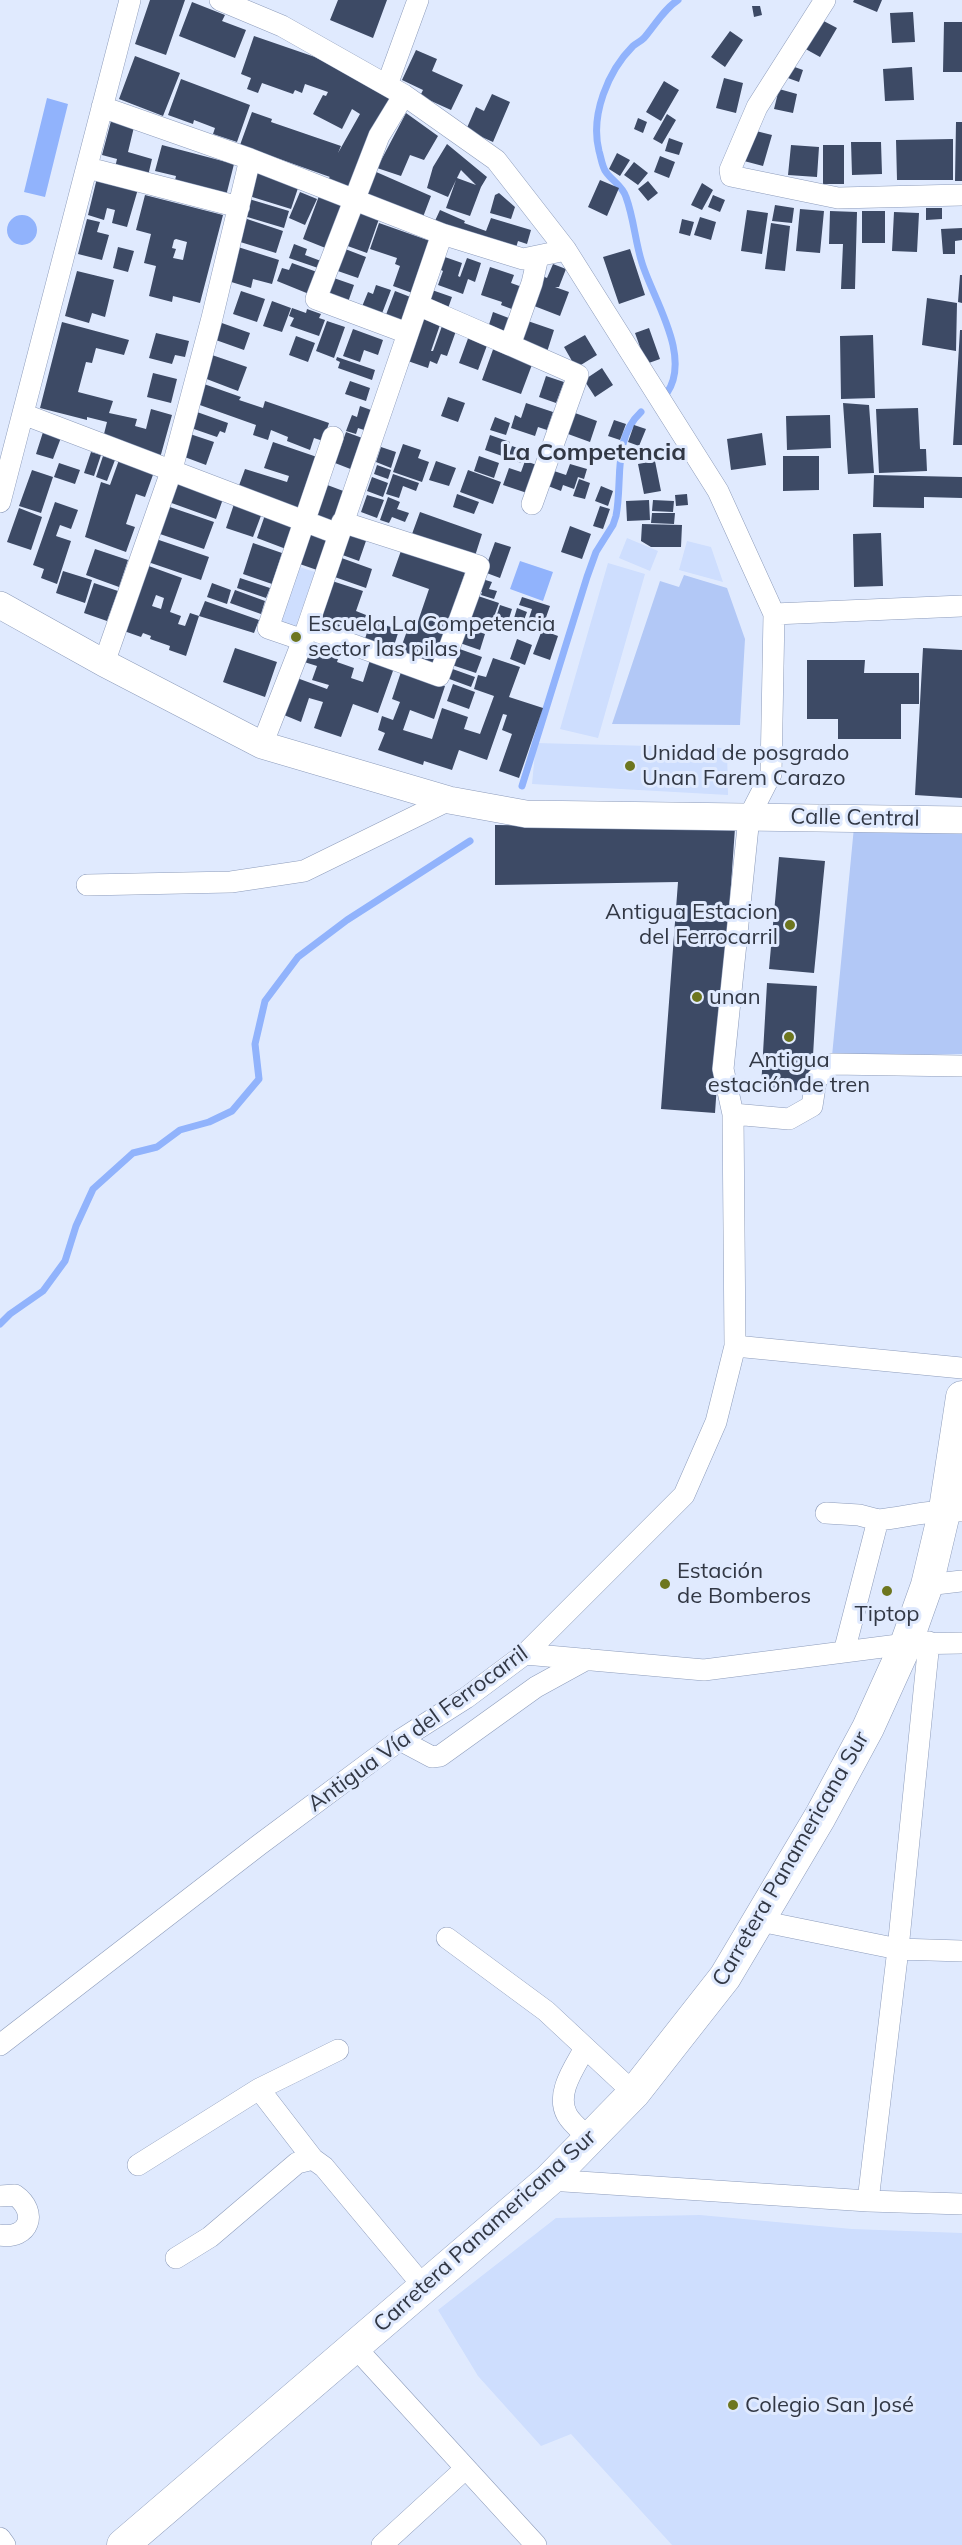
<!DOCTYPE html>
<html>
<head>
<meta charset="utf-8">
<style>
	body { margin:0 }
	canvas { display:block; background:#e0eafe }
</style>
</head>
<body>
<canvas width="962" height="2545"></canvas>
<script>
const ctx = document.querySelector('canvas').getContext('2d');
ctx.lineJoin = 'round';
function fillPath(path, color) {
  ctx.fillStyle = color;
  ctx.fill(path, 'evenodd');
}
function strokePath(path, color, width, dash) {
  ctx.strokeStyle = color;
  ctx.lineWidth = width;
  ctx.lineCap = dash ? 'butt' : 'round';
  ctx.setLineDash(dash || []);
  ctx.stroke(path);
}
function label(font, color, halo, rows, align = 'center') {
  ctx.font = font + ' Mulish,sans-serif';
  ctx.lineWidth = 6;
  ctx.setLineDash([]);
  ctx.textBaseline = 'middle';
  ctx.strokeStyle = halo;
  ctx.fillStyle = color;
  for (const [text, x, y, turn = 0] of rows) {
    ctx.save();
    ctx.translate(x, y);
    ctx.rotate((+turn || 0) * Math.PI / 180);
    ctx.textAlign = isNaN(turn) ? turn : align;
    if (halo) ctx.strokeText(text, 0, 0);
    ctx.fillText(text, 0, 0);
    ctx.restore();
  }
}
fillPath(new Path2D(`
	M627,538L658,551L650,571L619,558Z
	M687,541L711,547L723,582L679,570Z
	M608,563L645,574L598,738L560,729Z
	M293,565L315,572L293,634L272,627Z
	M536,743L727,748L728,795L532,784Z
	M700,2215L852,2229L962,2233V2545H672L571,2434L541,2446L478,2376L438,2310L556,2218Z`), '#cedefe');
fillPath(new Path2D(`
	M684,575L727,588L745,639L740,725L612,724L660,581L679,587Z
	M854,827L962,830V1054L832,1056Z`), '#b2c8f6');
fillPath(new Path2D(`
	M47,98L68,104L45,197L24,192Z
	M7 230a15 15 0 1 1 30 0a15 15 0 1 1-30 0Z
	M520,561L553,572L543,601L510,589Z`), '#91b3fc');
strokePath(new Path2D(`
	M667,393C692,356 653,299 642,263C635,241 634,219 626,197C622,185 613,182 606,172C602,167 601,157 599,151C590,115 608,71 633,46C637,43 641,41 644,38C655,25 664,9 678,0
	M522,786L587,577L596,552L613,525L616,516C623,481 612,439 641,412
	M0,1324L10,1314L43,1291L65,1261L76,1226L93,1189L133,1153L157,1147L180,1130L209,1122L232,1111L259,1079L255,1044L265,1001L298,957L347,920L470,841`), '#91b3fc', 7);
fillPath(new Path2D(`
	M150,0H185L166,55L135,44Z
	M338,0H387L373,38L330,20Z
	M854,0H882L877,12L853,2Z
	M192,2L225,15L222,21L246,30L235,58L179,36Z
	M752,6H760L762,15L754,17Z
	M913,12L915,42L892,43L890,13Z
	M818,18L837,28L820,57L802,47Z
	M944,22H962V72H943Z
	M730,31L743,40L725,67L711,57Z
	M254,36L315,57L393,98L349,192L326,180L330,177L240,145L252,112L272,119L271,122L341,146L338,153L360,114L352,109L342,129L313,114L323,95L326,96L328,92L305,84L302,93L295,90L293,94L262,83L258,93L247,89L251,78L241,74Z
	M416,50L437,59L432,71L463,85L451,110L420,96L423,90L402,80Z
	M135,56L180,73L163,116L119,99Z
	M789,65L803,70L799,82L785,77Z
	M912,67L914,100L885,101L883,69Z
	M724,78L743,83L736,113L716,108Z
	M181,79L250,105L237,142L213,134L215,128L194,120L193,124L168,115Z
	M664,81L679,90L661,121L646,112Z
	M779,89L797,94L793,113L774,109Z
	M492,94L510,102L493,142L466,130L476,107L484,111Z
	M406,113L438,136L424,160L410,155L401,176L377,168Z
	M667,114L676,120L662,144L653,139Z
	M638,118L647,122L643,133L634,129Z
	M111,121L134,127L128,152L152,159L147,180L114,172L117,159L102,155Z
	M956,122H962V181H955Z
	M752,130L772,135L763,166L744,161Z
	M669,138L683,143L679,155L665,151Z
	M953,139V180H897L896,140Z
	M851,142H881L882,174L852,175Z
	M447,144L487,177L481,187L470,216L446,208L456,180L448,197L427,188L433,167ZM461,170L476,185L457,178Z
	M162,145L234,164L226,196L173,189L176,176L155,171Z
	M791,145L819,147L817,177L788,175Z
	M823,145H844V184H823Z
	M617,153L630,160L620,176L609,169Z
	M660,156L675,162L669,178L654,172Z
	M634,162L648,173L638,185L624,175Z
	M374,171L431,196L423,217L362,196Z
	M256,172L299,185L291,209L249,196Z
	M97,178L138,189L127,227L112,223L115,210L107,208L104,220L88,215Z
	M600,180L619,188L607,216L588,207Z
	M648,181L658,193L648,201L638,189Z
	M702,183L713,190L702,210L691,205Z
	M300,192L317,199L305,225L289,218Z
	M499,193L515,207L511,219L490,213L495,195Z
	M145,195L223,215L200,303L173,296L172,302L149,296L156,266L144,263L151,234L136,230ZM176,239L187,242L183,260L173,258L176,249L172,248L174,240Z
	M713,195L725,200L720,212L708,207Z
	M319,196L345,206L328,249L303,239Z
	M249,199L289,211L284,228L244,216Z
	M775,205L794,208L792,223L772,221Z
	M926,208H942V219L926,220Z
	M800,209L824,211L820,253L796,251Z
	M354,210L379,219L367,253L342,244Z
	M440,210L465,221L464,223L486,231L491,218L531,230L527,244L518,241L515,251L434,223Z
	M747,210L768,213L762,254L741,251Z
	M830,211L857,212L855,289H841L843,244H829Z
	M862,211H885V243H862Z
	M894,212L919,213L917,252L892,251Z
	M700,217L716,222L711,240L694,235Z
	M244,218L283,231L276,253L237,241Z
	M87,219L100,222L97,232L109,235L102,260L78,254Z
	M682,219L694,222L690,236L679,233Z
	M379,223L433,242L415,294L393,286L400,266L395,264L397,258L370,249Z
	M771,223L790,226L785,271L765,269Z
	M962,228V240L955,241V254H943L941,229Z
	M294,244L307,249L305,255L321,261L318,268L289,258Z
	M118,247L134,251L128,272L113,268Z
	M238,247L279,260L272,284L253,279L251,288L228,281Z
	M340,247L366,257L358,278L332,269Z
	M630,249L645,295L619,304L603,257Z
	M442,256L462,263L458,276L460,277L467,258L481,263L475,282L468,279L463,294L438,285L443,271L437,268Z
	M292,263L317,272L309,294L277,281L282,268L289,270Z
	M553,264L566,269L559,287H555L569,292L560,316L529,304L540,275L547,278Z
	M490,267L514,275L511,283L525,288L517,311L501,305L502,302L481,295Z
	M77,271L114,280L105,317L92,313L89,323L65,316Z
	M960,275H962V303L958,302Z
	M328,276L354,285L347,305L321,295Z
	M376,285L391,290L381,316L361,309L368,292L373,294Z
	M432,290L452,297L446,314L426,306Z
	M241,291L265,299L257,322L233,314Z
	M395,291L413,298L403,327L384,320Z
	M927,298L957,303L956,351L922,345Z
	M272,301L291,308L282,332L263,326Z
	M292,308L306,313L307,309L321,314L319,318L325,320L319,336L290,326L294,318L289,316Z
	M419,311L442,319L431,351H433L442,326L456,331L447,356L441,354L437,364L430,361L428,368L402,359Z
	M493,312L514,320L508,339L487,331Z
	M522,319L554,330L547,352L514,340Z
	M327,321L345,327L334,358L316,351Z
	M62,322L129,340L124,355L96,348L92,363L86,362L78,392L113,401L109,413L137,419L135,426L146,429L151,409L172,415L160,458L102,442L107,422L87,417V420L40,408Z
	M219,322L250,333L244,350L213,339Z
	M649,328L660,359L646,364L635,333Z
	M353,329L383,340L378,355L364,350L360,362L343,356Z
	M960,330H962V445H953Z
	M156,333L189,341L185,357L175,355L172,364L149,358Z
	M470,333L489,340L478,370L459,363Z
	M585,335L597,355L576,368L564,347Z
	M873,335L875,398L841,399L840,336Z
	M296,336L315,343L308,362L289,355Z
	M495,344L533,362L521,394L482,380Z
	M212,355L247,367L238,391L204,378Z
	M337,357L375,370L372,380L338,368L340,362L336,360Z
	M602,368L613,385L595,397L584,380Z
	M153,373L177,379L171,403L147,397Z
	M546,376L564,382L556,403L539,397Z
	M350,381L370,388L366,401L345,394Z
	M204,384L241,397L239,400L263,408L265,401L329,423L323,441L314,438L310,450L287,441L288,437L271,430L268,440L253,435L256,425L197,404Z
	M448,397L465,403L458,422L441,416Z
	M526,403L553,412L547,430L538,427L535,436L511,428L515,415L521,418Z
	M843,403L869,405L874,473L848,474Z
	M360,406L371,410L364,430L358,428L356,434L346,431L352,415L357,417Z
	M918,408L920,449H926L927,471L879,473L876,409Z
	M197,412L228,423L225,433L220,431L217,437L191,428Z
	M575,413L597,421L590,442L568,434Z
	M830,415L831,448L787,450L786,416Z
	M495,417L510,423L506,435L490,430Z
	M614,420L626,424L620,440L608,436Z
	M634,425L646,429L639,446L628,442Z
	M44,429L62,435L53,459L36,454Z
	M346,432L365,439L353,470L335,463Z
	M762,433L766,465L731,470L727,439Z
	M190,434L214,442L206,465L182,456Z
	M490,435L510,442L505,457L485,450Z
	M273,442L317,457L297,512L237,491L245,469L287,482L289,476L264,468Z
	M403,444L421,450L418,458L429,462L422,482L393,472Z
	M512,446L526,451L521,463L508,458Z
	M381,447L396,452L391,468L376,462Z
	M91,452L101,455L94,476L84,473Z
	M103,456L115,460L107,481L96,477Z
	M479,456L499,463L494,478L474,471Z
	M783,456H819V490L783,491Z
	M119,460L154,472L145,497L136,494L126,524L135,527L126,552L85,537L101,482L110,485Z
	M436,461L456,468L449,486L429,480Z
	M525,461L540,466L530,494L503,485L509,468L521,472Z
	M655,461L661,491L644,494L638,464Z
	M59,463L80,470L75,484L54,477Z
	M570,464L587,469L584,479L578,477L574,489L563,485L561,491L548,486L554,471L566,475Z
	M377,465L391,470L388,479L374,474Z
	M32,470L53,477L41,513L19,506Z
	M468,470L501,482L493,504L460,492Z
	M393,474L419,483L416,491L403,486L399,498L386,494Z
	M874,475L962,477V498L924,497V508L873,507Z
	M372,477L388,483L383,497L367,491Z
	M174,479L224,496L216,519L166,501Z
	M579,479L590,483L585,499L573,496Z
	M322,483L346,492L333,531L309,522Z
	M601,486L613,491L608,506L595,501Z
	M457,494L479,502L474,514L453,507Z
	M687,494L688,505L676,506L675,495Z
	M367,495L384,500L377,518L361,512Z
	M388,497L400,502L397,509L409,513L405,522L392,517L389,523L380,520Z
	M649,500L650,520L627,521L626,501Z
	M653,500L674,501L673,512L652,511Z
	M55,502L78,510L71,529L60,525L56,536L71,541L57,584L41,578L44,569L33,565Z
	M234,504L262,513L253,537L226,528Z
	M167,506L214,522L204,549L157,533Z
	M600,506L610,509L603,529L593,526Z
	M19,508L42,517L31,550L7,542Z
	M420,512L482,534L475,556L412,534Z
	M652,513H675L674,524L651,523Z
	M265,515L294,525L286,549L257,538Z
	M642,524L682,525L681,547H651L641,541Z
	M570,526L591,534L582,559L561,552Z
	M344,530L367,538L359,561L337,553Z
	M305,531L328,539L317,570L294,562Z
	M881,533L883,586L854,587L853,534Z
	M156,539L209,557L201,580L148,562Z
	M495,542L511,547L500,578L484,572Z
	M253,543L282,553L272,584L243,574Z
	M402,548L466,570L432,669L398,656L407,631L414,633L429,589L392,576Z
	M95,549L128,560L119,587L86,575Z
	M336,556L372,569L366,588L329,575Z
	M146,565L182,578L170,612L181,616L178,624L185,626L190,613L199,616L186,656L169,650L170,646L150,639L151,636L143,633L141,637L124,631ZM156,595L164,598L161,609L152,606Z
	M63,571L92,580L85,603L56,593Z
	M240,578L270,588L266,598L237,588Z
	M479,578L492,582L489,589L497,591L494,599L481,595L482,592L475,589Z
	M329,580L363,591L356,611L366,615L360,633L350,629L346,640L312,629Z
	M94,583L118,591L107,621L84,613Z
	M212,583L231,590L227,604L207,597Z
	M235,590L265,601L261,614L230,603Z
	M472,594L499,603L491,625L464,616Z
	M522,597L550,606L544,623L529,618L532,609L519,605Z
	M205,601L259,620L254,633L199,616Z
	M500,605L512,609L506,628L494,624Z
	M517,608L527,612L521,628L512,625Z
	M371,620L399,630L392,652L364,642Z
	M462,626L485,634L480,650L457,642Z
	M542,630L558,636L550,660L533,654Z
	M310,636L342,647L337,662L354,668L351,678L363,682L370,660L394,668L378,713L353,704L341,737L314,728L323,702L309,698L301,722L284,715L297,678L327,689L329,685L312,680L317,666L301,661Z
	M517,639L532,645L525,665L510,659Z
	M454,647L482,657L476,673L449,664Z
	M235,648L277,662L265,697L223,682Z
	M923,648L962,650V798L915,795Z
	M493,658L520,667L509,697L543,708L519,778L499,771L512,734L502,730L507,715L503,714L487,760L459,750L452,770L424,761L423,765L378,750L385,733L378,730L382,716L393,720L400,702L392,699L403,666L421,678L445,686L434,719L410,710L403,730L432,739L442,708L468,717L464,729L480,734L494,696L474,689L478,675L486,677Z
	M807,660H865L864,673H919V704H901V739H838V719H807Z
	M447,667L475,677L471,687L444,677Z
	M453,684L475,692L469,709L447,701Z
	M495,825L735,828L715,1113L661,1109L678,882L495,885Z
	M779,857L825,861L814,973L769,969Z
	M767,983L817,986L811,1091L761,1088Z`), '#3d4a65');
const minor = new Path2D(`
	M825,0L757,107L730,170L731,176L838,198L962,195
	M387,85L418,0
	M404,95L379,136L316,299L407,333
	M102,107L250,159L442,234L523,259L566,250
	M88,168L239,207
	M418,305L510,345L532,283L538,257
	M510,345L578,375L532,504
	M23,414L338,534
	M0,502L130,0
	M774,614L962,606
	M307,628L439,676L479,566L342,522
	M303,640L268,628L333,437
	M104,663L172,469L212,318L250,159
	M262,745L303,640L442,234
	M87,885L231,882L304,871L449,800
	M733,1114L789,1119L812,1106L816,1080L831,1064L962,1066
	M735,1346L962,1368
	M826,1513L859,1515L878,1520L844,1652
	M878,1520C906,1517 935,1509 962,1511
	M927,1585L962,1581
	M525,1654L704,1670L906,1644L962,1643
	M400,1740L432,1757L440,1756L536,1687L587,1659
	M760,1921L898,1949L962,1951
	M447,1938L546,2011L634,2093
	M0,2045L259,1845L400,1740L466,1698L525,1654L684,1495L716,1422L735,1346L733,1114L723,1069L749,817L771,774L774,614L718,491L566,250L496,160L404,95L282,26L220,0
	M585,2048C575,2067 555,2093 567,2115C572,2124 583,2132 590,2139
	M259,2089L313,2159
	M138,2165L259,2089L338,2050
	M549,2180L868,2201L962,2204
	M0,2196L15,2195C39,2212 29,2240 0,2235
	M868,2201L898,1949L929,1642
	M176,2258L210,2237L297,2163L313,2159L324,2167L424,2287
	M355,2347L536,2545
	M0,2538L5,2545
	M382,2545L465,2469`);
const major = new Path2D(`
	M0,605L104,663L262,745L449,800L526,814L962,820`);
const highway = new Path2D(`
	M123,2545L549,2180L634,2093L725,1977L820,1817L868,1728L906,1644L927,1585L945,1509L962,1397`);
strokePath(minor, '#8d9cbb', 22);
strokePath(major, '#8d9cbb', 28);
strokePath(highway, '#8d9cbb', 33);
strokePath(minor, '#fff', 21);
strokePath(major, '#fff', 27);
strokePath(highway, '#fff', 32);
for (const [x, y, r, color] of [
	[296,637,6,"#6d761f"],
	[630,766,6,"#6d761f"],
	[790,925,6,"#6d761f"],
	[697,997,6,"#6d761f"],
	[789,1037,6,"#6d761f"],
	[665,1584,6,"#6d761f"],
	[887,1591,6,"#6d761f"],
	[733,2405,6,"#6d761f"]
]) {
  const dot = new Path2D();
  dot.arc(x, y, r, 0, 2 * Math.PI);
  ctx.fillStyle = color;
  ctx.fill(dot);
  strokePath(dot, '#e0eafe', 2);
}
label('22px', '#323845', '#e0eafe', [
	["Escuela La Competencia",308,624],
	["sector las pilas",308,649],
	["Unidad de posgrado",642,753],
	["Unan Farem Carazo",642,778],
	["Antigua Estacion",778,912,"right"],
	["del Ferrocarril",778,937,"right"],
	["unan",709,997],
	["Antigua",789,1060,"center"],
	["estación de tren",789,1085,"center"],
	["Estación",677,1571],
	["de Bomberos",677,1596],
	["Tiptop",887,1614,"center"],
	["Colegio San José",745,2405]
], 'left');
label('22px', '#323845', '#e0eafe', [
	["Calle Central",855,818,1],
	["Antigua Vía del Ferrocarril",418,1729,-36],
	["Carretera Panamericana Sur",791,1859,-60],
	["Carretera Panamericana Sur",485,2231,-42]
]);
label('bold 24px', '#323845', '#e0eafe', [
	["La Competencia",594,453]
]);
</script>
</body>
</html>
